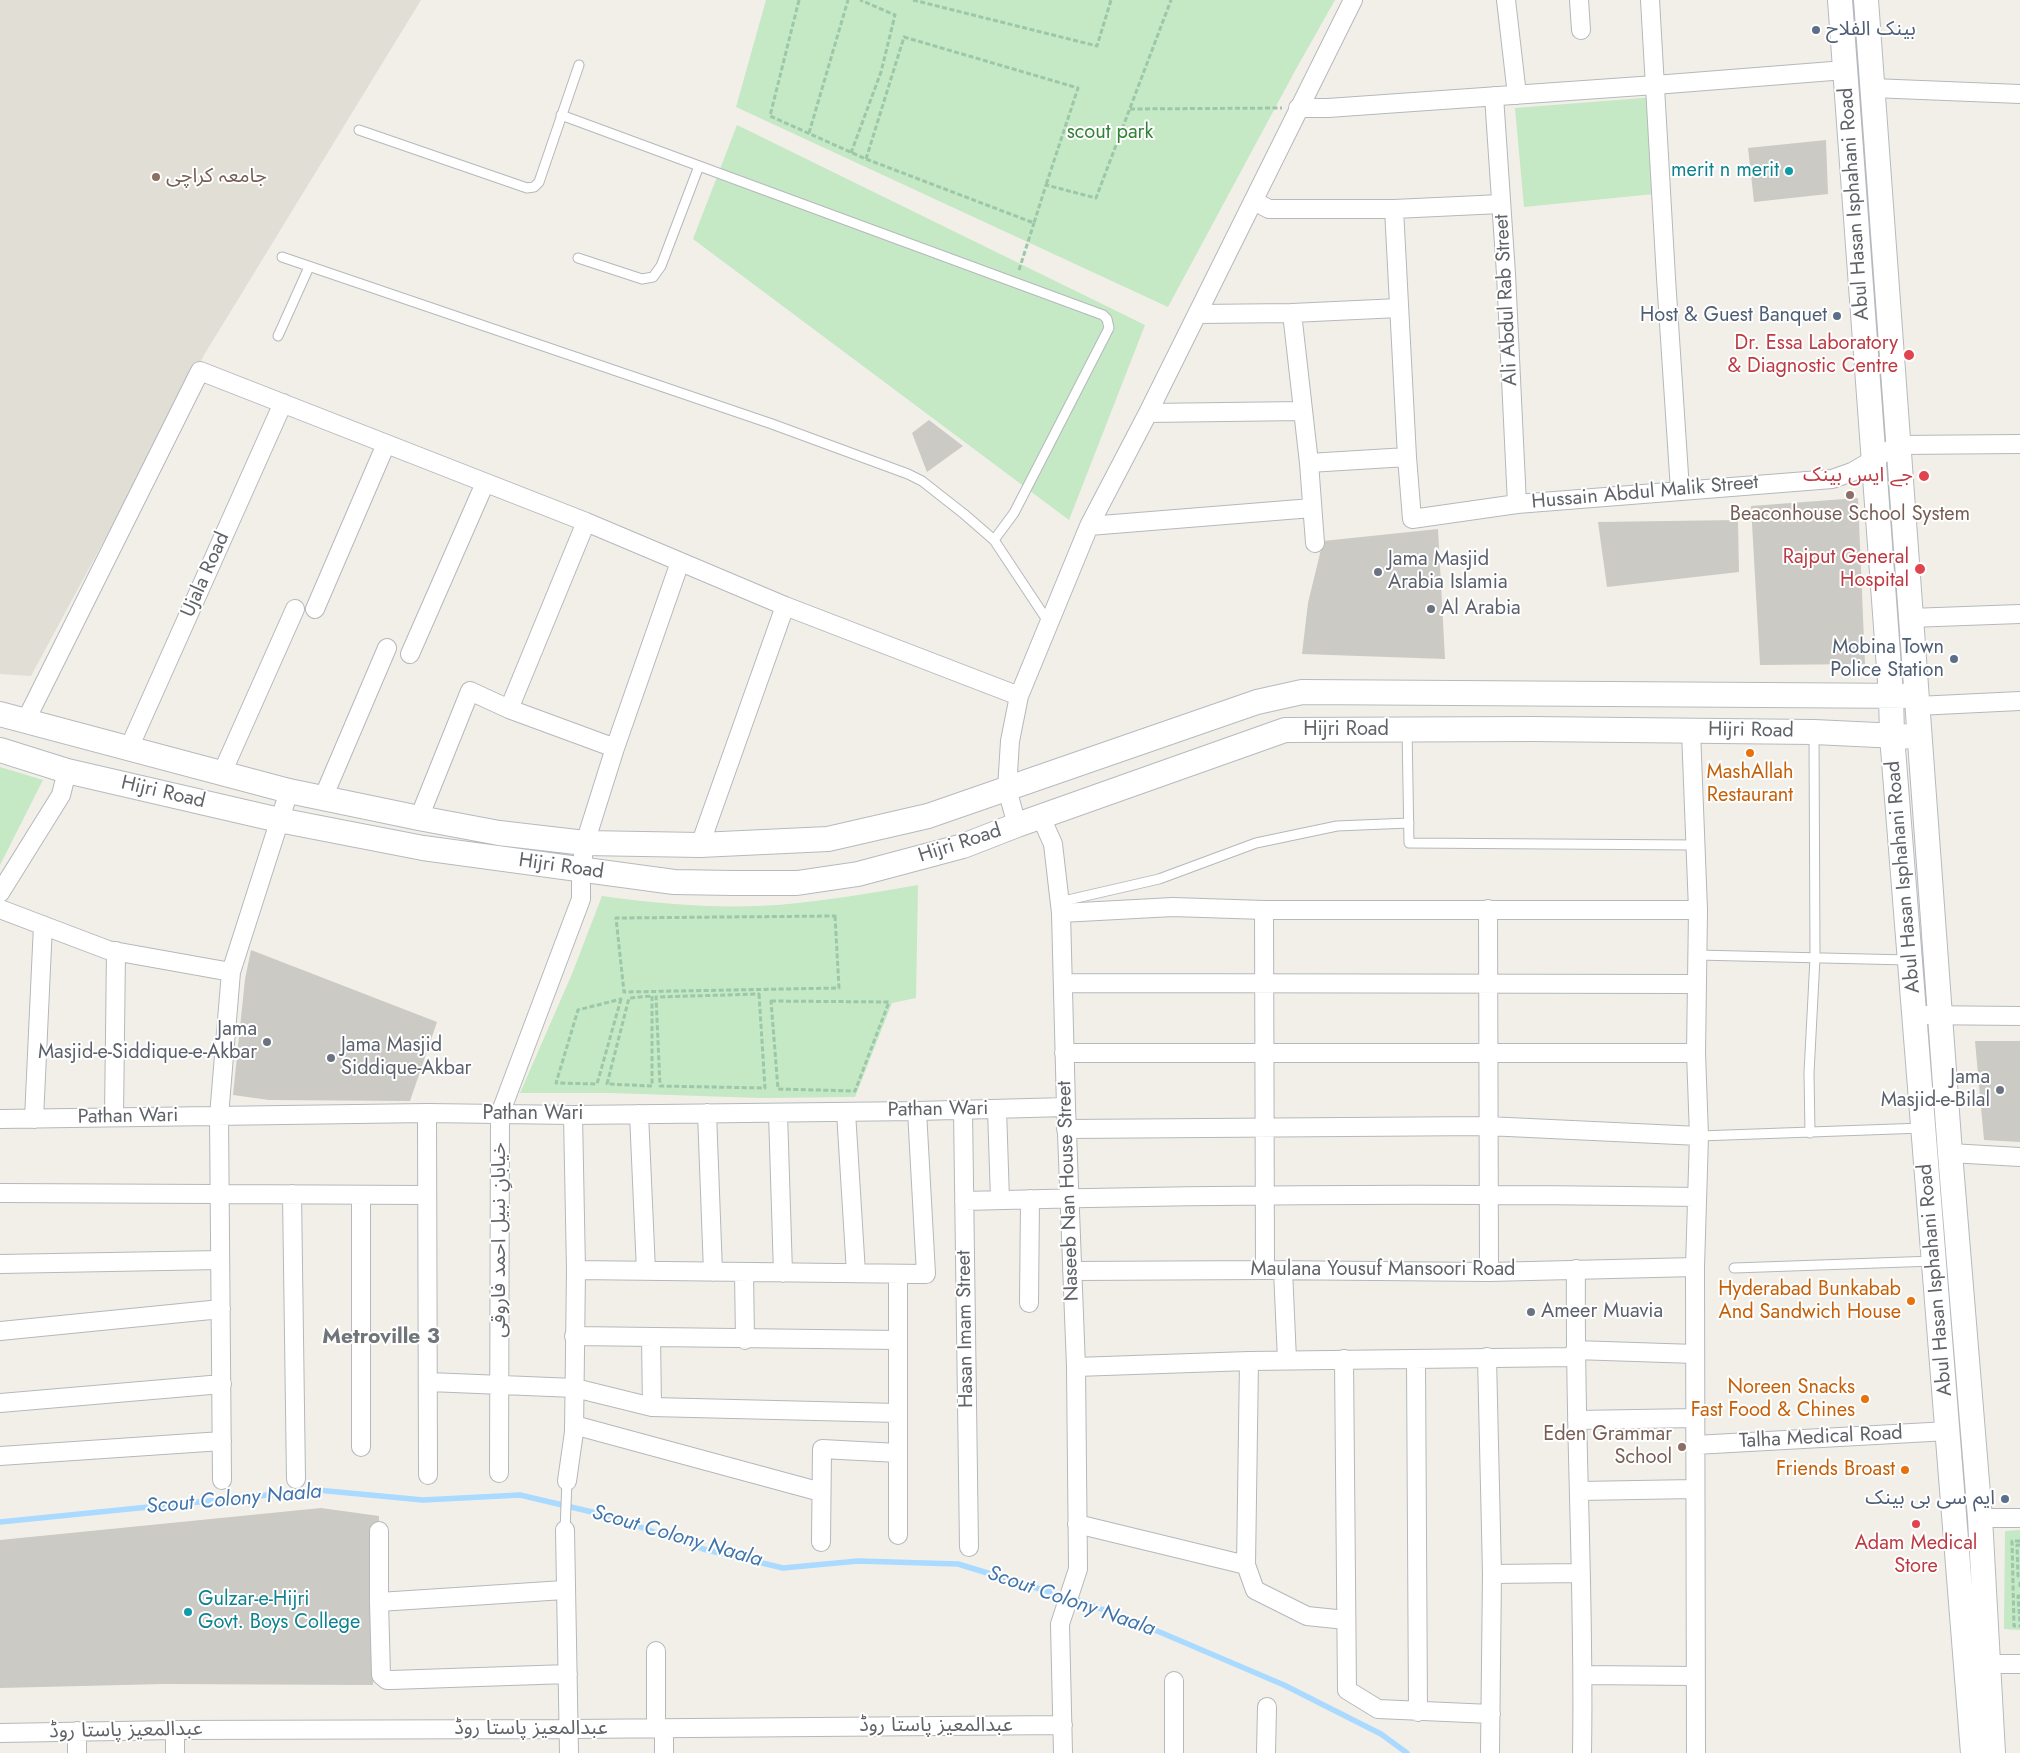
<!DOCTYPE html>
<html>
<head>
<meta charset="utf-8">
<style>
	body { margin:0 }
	canvas { display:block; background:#f1efe8 }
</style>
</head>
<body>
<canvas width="2020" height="1753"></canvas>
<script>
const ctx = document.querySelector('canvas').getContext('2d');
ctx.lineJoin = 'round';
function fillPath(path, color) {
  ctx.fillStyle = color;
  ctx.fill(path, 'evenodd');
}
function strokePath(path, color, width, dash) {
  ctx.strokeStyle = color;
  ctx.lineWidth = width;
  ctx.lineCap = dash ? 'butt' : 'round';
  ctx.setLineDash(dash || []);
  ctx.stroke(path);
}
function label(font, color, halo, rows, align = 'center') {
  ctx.font = font + ' Jost,"Noto Sans Arabic",sans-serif';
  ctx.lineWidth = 4;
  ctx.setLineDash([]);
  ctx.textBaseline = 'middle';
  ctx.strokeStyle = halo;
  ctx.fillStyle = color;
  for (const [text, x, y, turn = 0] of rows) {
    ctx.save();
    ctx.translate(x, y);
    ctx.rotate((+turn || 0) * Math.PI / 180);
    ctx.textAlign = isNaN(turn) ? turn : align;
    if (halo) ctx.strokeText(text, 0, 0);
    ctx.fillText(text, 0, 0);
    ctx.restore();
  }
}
fillPath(new Path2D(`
	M0,0H421L204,355L31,676L0,674Z`), '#e1ded6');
fillPath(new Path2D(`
	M766,0H1335L1296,69L1168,307L736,107Z
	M1655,97L1654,194L1524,207L1515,108Z
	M737,125L1145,325L1069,520L693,239Z
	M0,767L43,780L0,865Z
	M918,885L916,998L892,1003L855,1097L761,1098L611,1093H520L572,974L602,896C659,904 719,909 778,905C825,901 872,893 918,885Z
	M2020,1530V1630L2004,1629L2005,1531Z`), '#c5e8c5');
strokePath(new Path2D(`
	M0,1522L317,1490L423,1500L520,1495L609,1516L703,1549L783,1568L858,1561L958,1564L1086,1603L1162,1633L1284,1685L1381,1734L1407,1753`), '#aadaff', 5.5);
fillPath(new Path2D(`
	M1826,140L1828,194L1754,202L1748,148Z
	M929,420L963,446L927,472L912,433Z
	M1858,498L1865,664L1760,665L1751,506Z
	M1738,520L1739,572L1607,587L1598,522Z
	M1438,529L1445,659L1302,654L1308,603L1323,541Z
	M251,950L437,1022L410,1101L269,1100L233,1095L245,979Z
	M1975,1041H2020V1142L1984,1140Z
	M321,1508L379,1516L373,1685L164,1684L0,1688V1540Z`), '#cccac5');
const service = new Path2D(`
	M561,115L1103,315L1107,319L1109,328L1014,513L994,540
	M359,130L527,188L534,187L539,182L579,65
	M282,257L772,424L908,474L922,481L964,514L994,540L1049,623
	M578,258L642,279L653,277L661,266L699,166
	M278,336L309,267
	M1407,729L1409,843L1695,845
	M1059,902L1159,879L1256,843L1337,826L1409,823
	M1697,955L1908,960
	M1810,1133L1809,1073L1815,958L1814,734
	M1699,1136L1923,1128
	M1734,1268L1934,1261
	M565,1530L567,1481`);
const minor = new Path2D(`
	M1506,0L1517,95
	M1579,0L1581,30
	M1650,0L1666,278L1680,490
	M1872,88L2020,94
	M1494,96L1506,274L1517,504
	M1298,108H1328L1655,85L1845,70
	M1254,201L1269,209H1394L1501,204
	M1394,209L1407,457L1412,519L1517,504L1832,479L1852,472L1898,445L2020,444
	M1292,313L1309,463L1315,543
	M1197,314L1292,313L1399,308
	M1148,413L1303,411
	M1309,463L1407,457
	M1089,526L1312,508
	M315,609L386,444
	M1910,618L2020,614
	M410,654L485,483
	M1917,706L2020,701
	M509,709L586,522
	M26,720L200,371L586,522L785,606L1019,696
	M1691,731L1698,910L1696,1053L1699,1136L1695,1267L1696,1753
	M129,748L283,403
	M222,773L295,609
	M323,798L387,648
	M1041,817L1053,844L1061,913L1066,1107L1076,1367L1078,1569L1060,1624L1063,1753
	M419,818L470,691L509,709L615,748
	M1017,825L1007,789L1010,741L1019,696L1089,526L1148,413L1353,0
	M700,845L785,606
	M0,893L61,795L67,771
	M0,909L108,950L231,972
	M1488,909L1489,1272
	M1264,910L1265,1270
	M1061,913L1173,907L1264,910H1698
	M1063,983L1696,984
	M1915,1015L2020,1016
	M1064,1053H1696
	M997,1109L1000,1200
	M963,1110L969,1547
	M846,1112L856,1273
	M427,1113L428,1475
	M707,1113L713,1272
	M778,1113L783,1273
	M639,1114L646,1271
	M114,1117L116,951
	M0,1119L427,1113L573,1115L917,1111L1066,1107
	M34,1119L43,925
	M1066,1129L1487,1126L1699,1136
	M1950,1153L2020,1157
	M0,1193L427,1195
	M292,1194L296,1479
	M361,1195V1447
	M964,1201C1208,1194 1453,1193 1697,1197
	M0,1264L220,1260
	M1576,1269C1574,1431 1585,1592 1582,1753
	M576,1270L926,1274L917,1111
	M1283,1270L1287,1360
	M1072,1271L1265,1270L1489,1272L1695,1267
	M744,1272L745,1340
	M1029,1303L1030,1199
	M0,1331L221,1309
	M574,1336L898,1340
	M651,1338L652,1407L898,1413
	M1575,1350L1695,1354
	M1487,1357L1492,1574L1490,1753
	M1344,1359L1347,1690L1378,1709L1491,1714
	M1416,1359L1418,1712
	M1076,1367L1249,1361L1575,1357
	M429,1382L575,1388L652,1407
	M0,1403L222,1384
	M1577,1420L1695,1418
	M574,1425L821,1492
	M1695,1445L1948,1431
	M0,1456L222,1441
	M499,1473L500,1114L581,899V870L585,843L615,748L680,562
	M222,1480L219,1116L231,972L289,791
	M567,1481L574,1432L576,1270L573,1115
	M1579,1491L1695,1489
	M1980,1518H2020
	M1077,1524L1246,1565L1249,1361
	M565,1530L569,1753
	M898,1535V1274
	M821,1542L822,1449L898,1453
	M1246,1565L1255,1590L1307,1616L1346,1620
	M1492,1574L1581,1573
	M564,1590L379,1602L381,1675L387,1680H391L568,1674
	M379,1602V1531
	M656,1651V1728
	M1988,1664H2020
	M1584,1675L1695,1676
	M1174,1681V1753
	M664,1728V1753
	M77,1731V1753
	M0,1733L175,1730L569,1729L1063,1725
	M175,1753V1730
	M1266,1753L1267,1707`);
const secondary = new Path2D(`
	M1840,0L1891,695L1892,736L1973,1753
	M1866,0L1950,1153L1980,1518L1993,1753
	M0,714L289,791L419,818L499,833L585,843L700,845L828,839L928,816L1257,702L1302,692L1916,696
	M0,750L67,771L279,820L423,848L674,882L733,883H797L858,874L963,846L1017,825L1285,730L1532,729L1814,732L1919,737`);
strokePath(service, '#b5b8bc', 11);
strokePath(minor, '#b5b8bc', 20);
strokePath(secondary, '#b6babf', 26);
strokePath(new Path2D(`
	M799,0L770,116L866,159L1034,223L1046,185L1096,198L1171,0
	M913,0L1097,46L1111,0
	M1130,109L1282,108
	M809,133L848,0
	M851,153L881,72L895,15L860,0
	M866,159L904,37L1078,88L1046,185
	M1019,270L1034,223
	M835,916L839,988L624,992L616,918Z
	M759,994L765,1088L660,1086L656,997Z
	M652,996V1086L607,1084L629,998Z
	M621,999L597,1084L556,1083L578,1010Z
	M771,1001L889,1002L855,1091L778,1089Z
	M2020,1541H2012L2014,1626H2020
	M2020,1545H2017L2018,1576L2020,1575
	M2020,1582V1588
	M2020,1596H2018L2020,1623`), '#9cc7a9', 3, [5, 2.5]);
strokePath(service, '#fff', 9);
strokePath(minor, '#fff', 18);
strokePath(secondary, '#fff', 24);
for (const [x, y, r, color] of [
	[1816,30,5,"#5c6f8a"],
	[1789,171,5,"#0f9aa8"],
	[156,177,5,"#8d6e63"],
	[1837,316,5,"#5c6f8a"],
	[1909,355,6,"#e0444e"],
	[1924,476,6,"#e0444e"],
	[1850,495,5,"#8d6e63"],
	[1920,569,6,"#e0444e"],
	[1378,572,5,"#6b7280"],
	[1431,609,5,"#6b7280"],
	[1954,659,5,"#5c6f8a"],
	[1750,753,5,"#e8710a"],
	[267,1042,5,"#6b7280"],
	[331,1058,5,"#6b7280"],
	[2000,1090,5,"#6b7280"],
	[1911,1301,5,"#e8710a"],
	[1531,1312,5,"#6b7280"],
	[1865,1399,5,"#e8710a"],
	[1682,1447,5,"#8d6e63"],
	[1905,1470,5,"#e8710a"],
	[2005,1499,5,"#5c6f8a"],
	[1916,1524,5,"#e0444e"],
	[188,1612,5,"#0f9aa8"]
]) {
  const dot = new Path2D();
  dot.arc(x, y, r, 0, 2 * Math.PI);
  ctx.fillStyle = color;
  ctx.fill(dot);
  strokePath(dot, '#fff', 2);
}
label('20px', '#4e5e75', '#fff', [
	["بینک الفلاح",1826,30,"left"],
	["Host & Guest Banquet",1827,316],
	["Mobina Town",1944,648],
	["Police Station",1944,671],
	["ایم سی بی بینک",1995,1499]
], 'right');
label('20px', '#348238', '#fff', [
	["scout park",1110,133]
]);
label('20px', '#0d838f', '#fff', [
	["merit n merit",1779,171],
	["Gulzar-e-Hijri",198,1600,"left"],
	["Govt. Boys College",198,1623,"left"]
], 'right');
label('20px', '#785e54', '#fff', [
	["جامعہ کراچی",166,177],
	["Beaconhouse School System",1850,515,"center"],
	["Eden Grammar",1672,1435,"right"],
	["School",1672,1458,"right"]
], 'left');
label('20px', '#5f6368', '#fff', [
	["Abul Hasan Isphahani Road",1855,204,-94],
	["Ali Abdul Rab Street",1507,300,-93],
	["Hussain Abdul Malik Street",1645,493,-5],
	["Ujala Road",206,575,-66],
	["Hijri Road",1346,730],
	["Hijri Road",1751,731,1],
	["Hijri Road",163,793,13],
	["Hijri Road",960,844,-18],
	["Hijri Road",561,867,8],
	["Abul Hasan Isphahani Road",1904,877,-95],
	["Pathan Wari",938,1110,-1],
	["Pathan Wari",533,1114],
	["Pathan Wari",128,1117,-1],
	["Naseeb Nan House Street",1069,1191,-92],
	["خیابانِ نبیل احمد فاروقی",500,1240,-90],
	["Maulana Yousuf Mansoori Road",1383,1270],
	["Abul Hasan Isphahani Road",1936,1280,-95],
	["Hasan Imam Street",966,1329,-91],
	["Talha Medical Road",1821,1438,-3],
	["عبدالمعیز پاستا روڈ",936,1726],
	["عبدالمعیز پاستا روڈ",531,1729],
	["عبدالمعیز پاستا روڈ",126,1731,-1]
]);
label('20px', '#be3a42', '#fff', [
	["Dr. Essa Laboratory",1898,344],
	["& Diagnostic Centre",1898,367],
	["جے ایس بینک",1913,476],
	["Rajput General",1909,558],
	["Hospital",1909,581],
	["Adam Medical",1916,1544,"center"],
	["Store",1916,1567,"center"]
], 'right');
label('20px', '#5b616d', '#fff', [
	["Jama Masjid",1388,560],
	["Arabia Islamia",1388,583],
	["Al Arabia",1441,609],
	["Jama",257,1030,"right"],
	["Masjid-e-Siddique-e-Akbar",257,1053,"right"],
	["Jama Masjid",341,1046],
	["Siddique-Akbar",341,1069],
	["Jama",1990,1078,"right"],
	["Masjid-e-Bilal",1990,1101,"right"],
	["Ameer Muavia",1541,1312]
], 'left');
label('20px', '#c56008', '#fff', [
	["MashAllah",1750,773,"center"],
	["Restaurant",1750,796,"center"],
	["Hyderabad Bunkabab",1901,1290],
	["And Sandwich House",1901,1313],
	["Noreen Snacks",1855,1388],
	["Fast Food & Chines",1855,1411],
	["Friends Broast",1895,1470]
], 'right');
label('bold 21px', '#70757a', '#fff', [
	["Metroville 3",381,1338]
]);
label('italic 21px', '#4174aa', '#fff', [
	["Scout Colony Naala",234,1500,-5],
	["Scout Colony Naala",677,1537,16],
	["Scout Colony Naala",1071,1602,19]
]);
</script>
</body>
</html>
